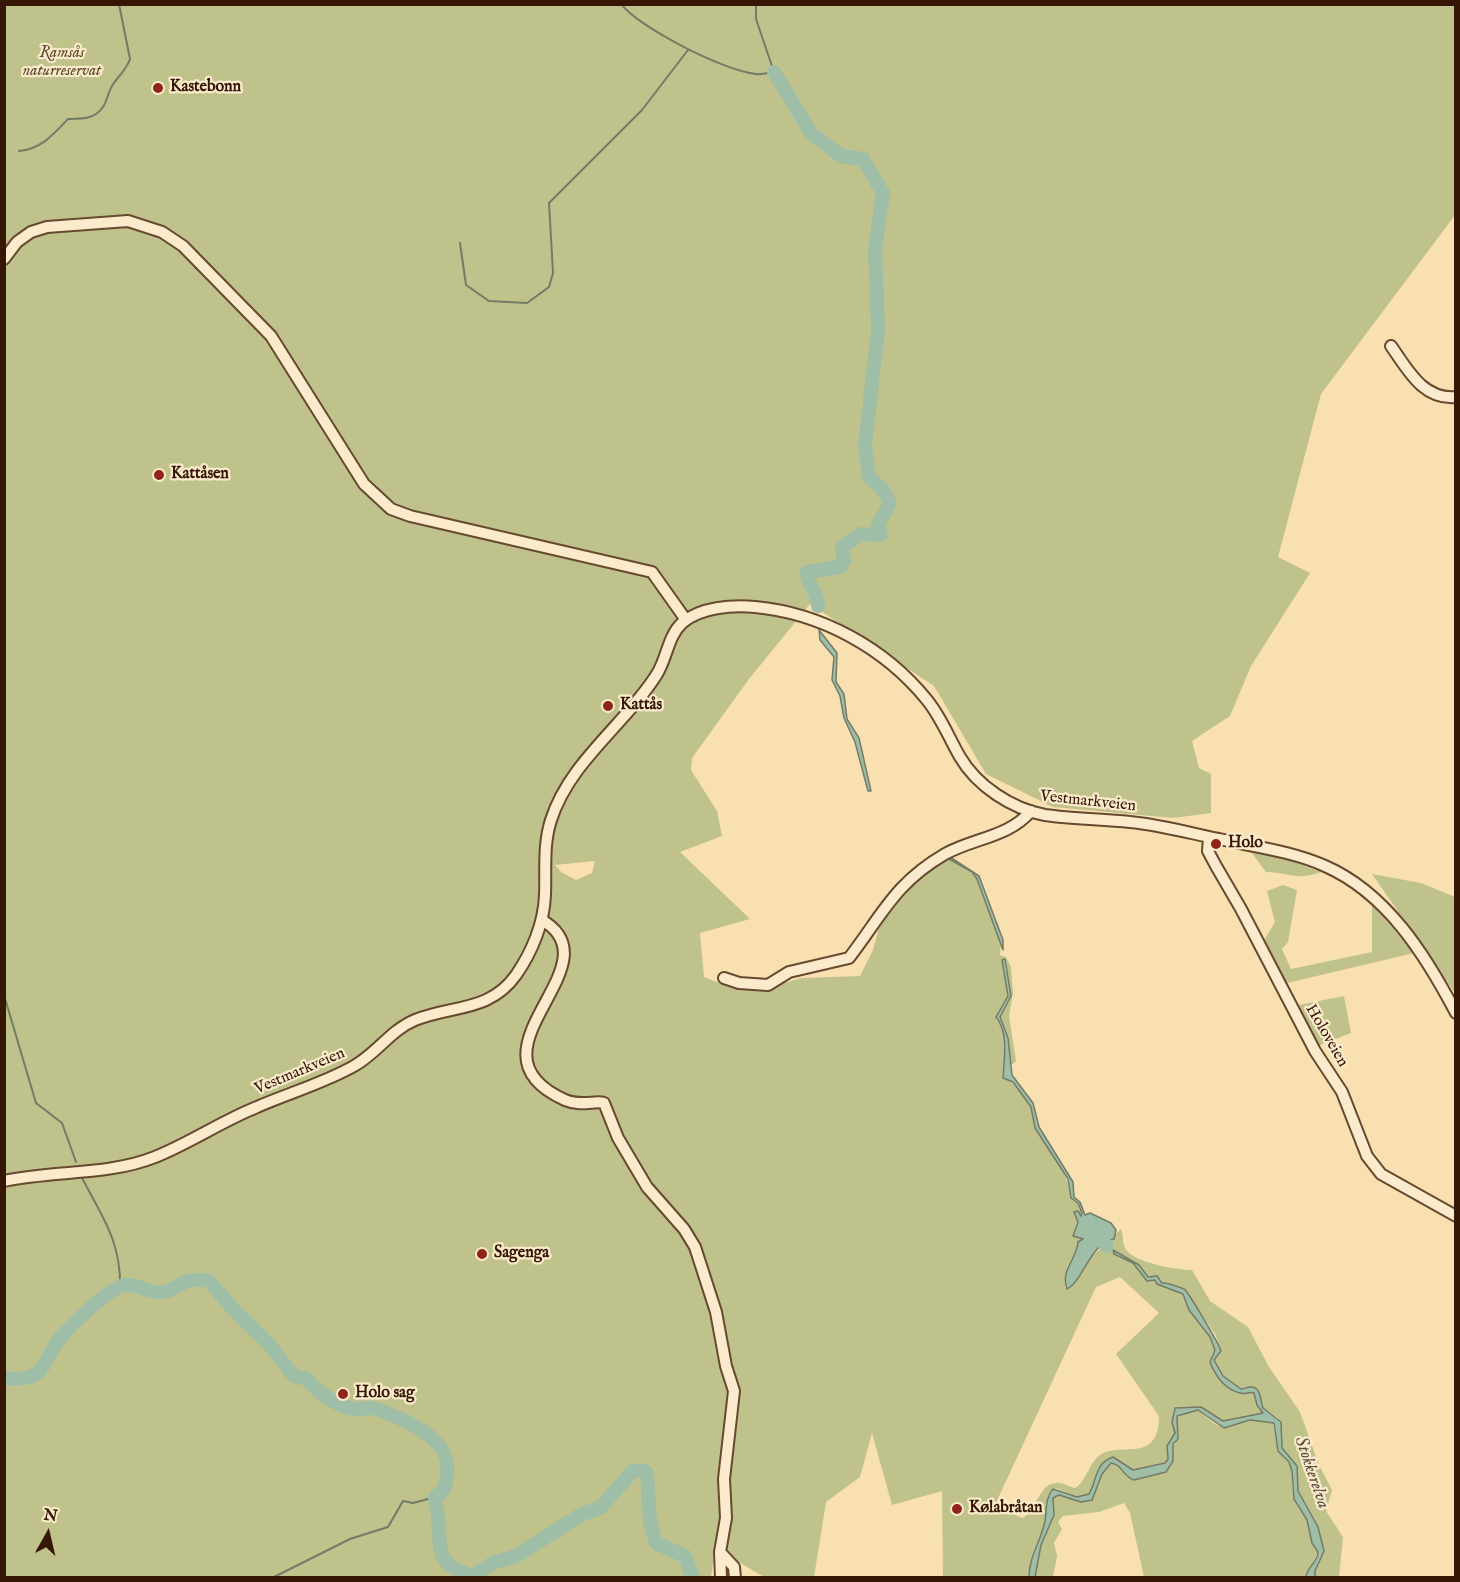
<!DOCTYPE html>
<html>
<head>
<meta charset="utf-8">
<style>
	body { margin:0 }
	#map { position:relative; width:1460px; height:1582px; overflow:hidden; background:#f9e0b0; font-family:"IM FELL English",serif }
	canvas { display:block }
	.frame { position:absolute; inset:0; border:6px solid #351704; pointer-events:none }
	.north { position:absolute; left:18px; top:1504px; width:60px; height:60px; -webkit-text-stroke:4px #fbebcc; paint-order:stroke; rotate:8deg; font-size:16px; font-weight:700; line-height:24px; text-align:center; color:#351704 }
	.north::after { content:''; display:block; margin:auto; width:21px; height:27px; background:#351704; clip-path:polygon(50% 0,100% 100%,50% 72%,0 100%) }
</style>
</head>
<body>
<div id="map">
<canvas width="1460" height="1582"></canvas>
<div class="frame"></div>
<div class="north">N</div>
</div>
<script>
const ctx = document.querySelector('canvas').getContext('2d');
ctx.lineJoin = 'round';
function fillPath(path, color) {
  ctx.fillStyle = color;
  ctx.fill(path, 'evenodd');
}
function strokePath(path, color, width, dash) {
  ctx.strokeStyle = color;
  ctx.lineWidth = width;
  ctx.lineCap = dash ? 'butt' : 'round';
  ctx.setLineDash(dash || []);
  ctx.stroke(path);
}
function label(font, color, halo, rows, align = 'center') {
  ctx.font = font + ' "IM FELL English",serif';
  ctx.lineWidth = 4.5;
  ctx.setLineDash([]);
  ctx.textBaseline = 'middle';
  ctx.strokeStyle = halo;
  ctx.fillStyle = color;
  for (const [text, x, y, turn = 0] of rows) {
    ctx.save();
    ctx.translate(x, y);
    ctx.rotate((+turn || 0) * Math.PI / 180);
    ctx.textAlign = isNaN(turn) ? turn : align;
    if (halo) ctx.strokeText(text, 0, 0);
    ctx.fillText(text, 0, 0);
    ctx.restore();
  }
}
fillPath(new Path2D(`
	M4,5H1455V215L1321,394L1278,557L1310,573L1251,666L1230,716L1192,741L1199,768L1211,774V813L1173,818L1053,807L986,774L934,686L810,604L749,679L692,758L691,770L717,811L722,836L680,852L750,919L700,933L704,977L731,988L765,989L801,978L860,976L873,950L880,924L893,903L924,874L949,859L975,875L1001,943L1000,955L1006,957L1011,967L1013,993L1009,1016L1016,1061L1013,1064H1009L1008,1038L1000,1017L1011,996L1006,960H1002L1008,996L996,1019C1007,1029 1008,1061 1002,1074C1013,1082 1027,1097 1032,1110C1034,1117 1033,1126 1038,1132C1052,1153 1068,1172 1071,1198L1078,1203L1082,1213L1081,1216L1079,1212L1074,1234L1083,1239L1067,1267L1065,1288L1073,1285L1087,1261L1121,1229C1124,1235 1121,1244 1127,1251C1137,1263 1177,1270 1192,1270L1210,1301L1248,1327L1269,1367L1300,1412L1319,1465L1332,1490L1326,1511L1343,1537L1339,1577H1315V1571L1324,1551L1318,1527L1298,1491L1297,1466L1282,1448L1281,1425L1278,1418L1263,1408L1261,1399L1249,1387L1241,1389L1223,1376L1214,1361L1221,1351L1215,1334L1184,1289L1176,1288L1167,1282L1162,1283L1161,1279L1147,1277L1139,1265L1113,1250L1118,1257L1133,1263L1149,1281L1155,1280L1157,1284L1183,1294L1189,1310L1210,1337L1215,1350L1211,1356L1228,1387L1254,1393L1263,1413L1223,1421C1205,1411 1193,1403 1173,1411L1175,1433L1167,1446L1168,1459L1165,1463L1133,1470L1109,1458L1089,1494L1077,1497L1056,1488L1050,1492L1044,1524L1031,1558L1029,1577H943L942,1491L892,1505L872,1433L860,1477L826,1502L814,1577H764L715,1548L711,1578L5,1577ZM595,861L592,873L576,880L561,872L555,865ZM1120,1277L1159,1313L1116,1354L1159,1416C1159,1465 1120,1441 1100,1455C1088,1464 1087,1481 1075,1488C1069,1487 1062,1482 1056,1483C1040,1483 1036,1510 1023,1518L994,1507L1096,1287Z
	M1251,852L1286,859L1321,872C1296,881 1291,873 1266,872Z
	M1372,874L1421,883L1455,897V993Z
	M1283,885L1297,890L1288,942L1282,949L1291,969L1372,952V904L1414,953L1283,984L1262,944L1275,922L1267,891Z
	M1344,996L1351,1033L1317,1046L1299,1005Z
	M1198,1410C1204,1415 1210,1421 1217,1425C1233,1432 1253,1413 1273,1423L1278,1451L1289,1463L1292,1471V1486L1298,1508L1307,1520L1312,1543L1318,1552L1306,1577H1144L1130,1513L1124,1503L1099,1512L1063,1516L1058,1522L1062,1529L1054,1543L1057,1556L1053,1577L1035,1578L1041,1545L1054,1515L1053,1498L1058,1495L1081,1502L1092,1500L1102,1474L1111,1463L1120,1466L1126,1476L1141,1479L1170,1467L1173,1456L1172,1448L1178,1439L1177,1416Z`), '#bfc28b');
const water = new Path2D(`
	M819,630L837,653L836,682L844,694L847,719L859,738L871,791H868L855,742L844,718L840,696L832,680L834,657L820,640Z
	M950,857L979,876L1003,940V950L977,879L972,872L949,859Z
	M1005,959L1011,996L1000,1017L1008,1038L1012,1075L1033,1103L1039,1127L1073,1182L1074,1197L1080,1202L1085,1215L1090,1213L1111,1223L1116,1230L1114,1239C1090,1243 1084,1280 1067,1289C1060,1270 1077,1259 1078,1242L1083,1239L1073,1236L1078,1222L1074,1212L1078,1211L1081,1216L1082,1213L1078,1203L1071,1198L1068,1179L1035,1128L1031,1107L1013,1082L1003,1078C1004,1059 1009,1033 996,1017L1008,996L1002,960Z
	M1113,1250L1139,1265L1148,1277L1157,1276L1162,1283C1167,1282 1179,1287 1184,1289C1188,1291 1219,1344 1221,1351L1214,1360L1223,1376L1241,1389C1244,1389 1247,1387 1251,1387C1262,1387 1260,1402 1263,1408L1281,1422L1282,1448L1297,1466L1298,1491L1318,1527L1324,1551L1315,1571V1577H1306C1307,1567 1318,1562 1318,1552L1312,1543L1307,1520L1294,1499L1292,1471L1289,1462L1278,1451L1274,1423L1250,1420L1224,1428L1198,1410L1177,1416L1178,1439L1173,1444V1461L1166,1472L1134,1480C1123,1477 1123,1465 1111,1463L1102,1474L1092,1500L1081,1502L1059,1495L1053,1498L1054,1515L1041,1545L1035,1577H1029C1029,1556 1041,1541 1045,1521C1047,1510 1045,1498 1053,1489L1077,1497L1089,1494C1097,1480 1095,1463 1113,1457L1133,1470L1165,1463L1168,1459L1167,1446L1175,1433L1172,1422L1175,1408L1201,1407L1223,1421L1263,1413L1257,1405L1254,1393C1249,1391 1246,1395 1240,1393C1224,1389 1215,1375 1210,1362L1215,1350L1210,1337L1189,1310L1183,1294L1157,1284L1155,1280L1147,1281L1133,1263L1114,1254Z`);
fillPath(water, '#9ebea7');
strokePath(water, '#747b66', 1.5);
strokePath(new Path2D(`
	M621,4C640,28 724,71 756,74C761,75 768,73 774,72L756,19V4
	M19,151C41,149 53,135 68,119C77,118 88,120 96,114C105,108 106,100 110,90C114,79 126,72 130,59L119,4
	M460,243L466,285L489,301L527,303L549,287L553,273L549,203L642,110L688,50
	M4,995L36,1103L62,1123L76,1162
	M82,1178C102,1216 121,1242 120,1286
	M272,1578L350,1539L388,1527L403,1501L413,1503L435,1497`), '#747b66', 2);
strokePath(new Path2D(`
	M774,72L811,133L841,156L863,159L883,193L875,249L878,329L865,447L869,477L884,491L890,504L878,524L881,535L861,534L842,547L844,560L840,567L807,572C807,585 818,591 818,606
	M1104,1243L1107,1246
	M4,1378C49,1383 40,1362 61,1337C71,1325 107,1291 121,1286C134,1282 144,1291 156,1292C172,1293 173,1287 185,1282C191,1279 202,1280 208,1280L234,1310L268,1343L294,1376L307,1379C316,1391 338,1407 353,1409C359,1410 366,1407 372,1408C382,1410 393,1416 403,1420C434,1435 458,1453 443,1491L435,1497C436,1508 439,1519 439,1531C440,1558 443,1567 472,1576L493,1563L516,1556L582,1514L600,1508L633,1471L642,1470L647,1473L650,1522L656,1543L685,1556L693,1578`), '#9ebea7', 14);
const minor = new Path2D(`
	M4,259L17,242L31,232L47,227L128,221L162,232L183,246L271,336L364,484L391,509L410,516L652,572L686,620
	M1391,346C1408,370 1423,400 1456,397
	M1209,837L1208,851L1216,866L1241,909L1315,1051L1342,1092L1367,1156L1381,1174L1456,1216
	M542,920C620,966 456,1051 565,1100C581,1107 596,1100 604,1103L618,1138L647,1187L684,1229L695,1247L716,1312L726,1366L734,1391L724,1479L726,1518L720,1552L721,1578
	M724,978L739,983L768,985L789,972L849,958C882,915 895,883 945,854C974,838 1009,837 1031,811
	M4,1181C54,1170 107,1176 155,1157C190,1143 222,1121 257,1107C289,1093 324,1083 354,1066C376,1054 391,1030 415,1020C452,1005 490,1012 516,975C532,952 544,923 545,895C546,869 543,845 551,820C570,761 625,725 657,674C667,658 668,636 682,623C700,607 732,605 755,607C821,613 885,648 927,700C941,717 949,738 960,757C977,786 1012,809 1045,815C1073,819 1102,819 1130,822C1162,825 1193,834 1224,840C1257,847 1294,852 1325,866C1387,893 1426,956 1456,1013
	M720,1552L734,1567L735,1578`);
strokePath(minor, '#66492f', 14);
strokePath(minor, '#fbebcc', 10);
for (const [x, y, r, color] of [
	[158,88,6,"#8f2418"],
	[159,475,6,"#8f2418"],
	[608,706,6,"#8f2418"],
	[1216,844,6,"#8f2418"],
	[482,1254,6,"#8f2418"],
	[343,1394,6,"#8f2418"],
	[957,1509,6,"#8f2418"]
]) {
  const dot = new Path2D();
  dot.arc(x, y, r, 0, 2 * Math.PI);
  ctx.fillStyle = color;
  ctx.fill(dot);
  strokePath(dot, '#fbebcc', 2);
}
label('italic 16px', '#5e4a2c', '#fbebcc', [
	["Ramsås",62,54],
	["naturreservat",62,72]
]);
label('bold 16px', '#351704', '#fbebcc', [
	["Kastebonn",170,88],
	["Kattåsen",171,475],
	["Kattås",620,706],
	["Holo",1228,844],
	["Sagenga",494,1254],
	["Holo sag",355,1394],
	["Kølabråtan",969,1509]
], 'left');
label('16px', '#351704', '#fbebcc', [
	["Vestmarkveien",1088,802,6],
	["Holoveien",1326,1036,60],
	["Vestmarkveien",300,1072,-23]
]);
label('italic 18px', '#5a513d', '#fbebcc', [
	["Stokkerelva",1311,1473,71]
]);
</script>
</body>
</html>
